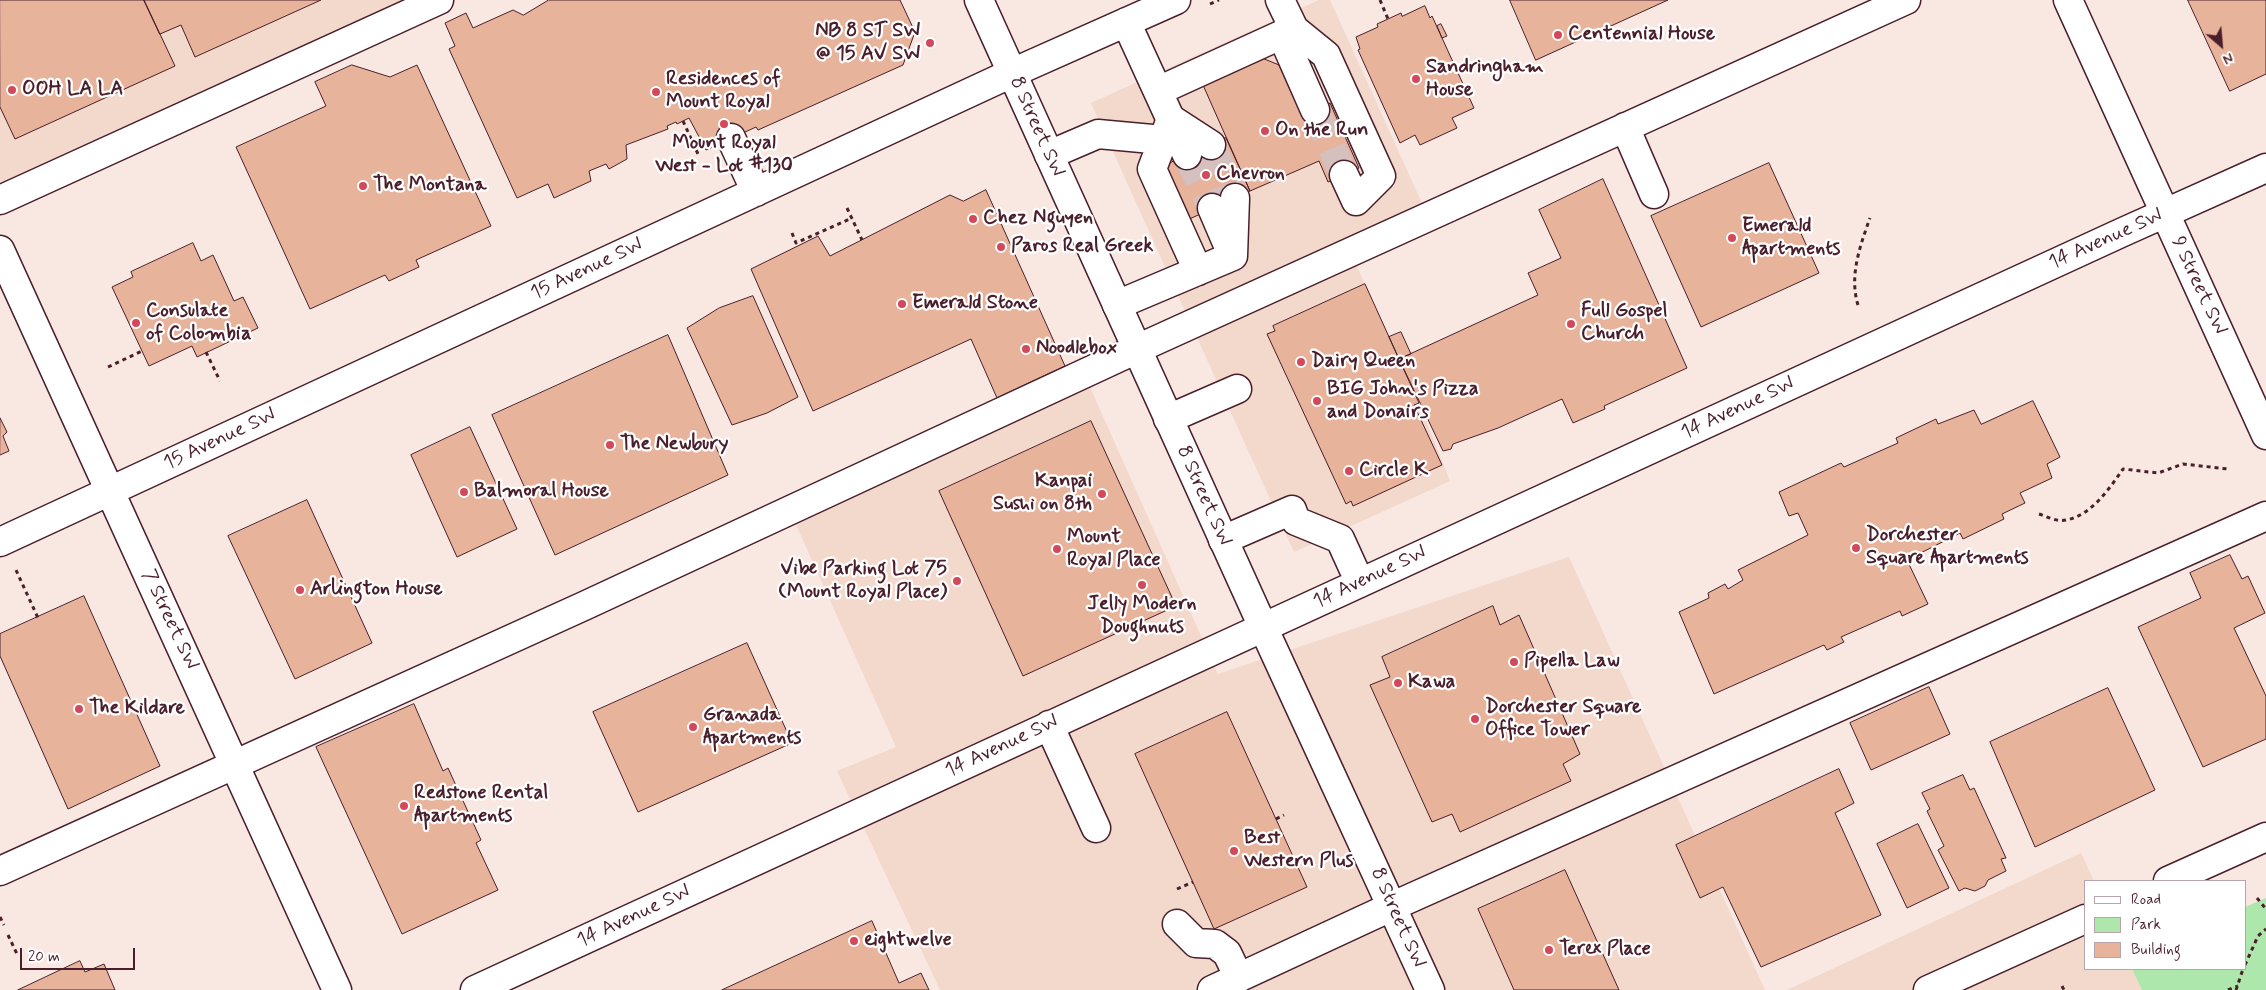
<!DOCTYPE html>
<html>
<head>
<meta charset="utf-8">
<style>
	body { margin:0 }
	#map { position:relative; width:2266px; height:990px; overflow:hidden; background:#f8e8e1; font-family:Mynerve,sans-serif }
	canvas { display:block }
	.legend { position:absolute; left:2084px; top:880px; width:162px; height:90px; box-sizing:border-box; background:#fff; border:1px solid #b7a5aa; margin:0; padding:6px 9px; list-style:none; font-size:15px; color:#4a1f2b }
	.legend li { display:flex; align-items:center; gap:10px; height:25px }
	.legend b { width:25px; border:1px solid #b7a5aa }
	.north { position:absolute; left:2196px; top:20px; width:50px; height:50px; -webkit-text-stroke:4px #fff; paint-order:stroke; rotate:153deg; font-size:14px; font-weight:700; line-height:20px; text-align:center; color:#4a1f2b }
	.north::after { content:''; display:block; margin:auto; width:18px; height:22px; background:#4a1f2b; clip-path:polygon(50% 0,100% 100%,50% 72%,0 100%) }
	.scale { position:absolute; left:20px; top:948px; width:115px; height:22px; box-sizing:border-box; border:2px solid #4a1f2b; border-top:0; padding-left:6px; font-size:15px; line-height:18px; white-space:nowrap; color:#4a1f2b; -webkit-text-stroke:4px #fff; paint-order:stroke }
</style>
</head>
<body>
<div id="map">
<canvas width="2266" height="990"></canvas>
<ul class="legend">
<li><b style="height:6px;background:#fff"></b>Road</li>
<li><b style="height:14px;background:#aee7ac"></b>Park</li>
<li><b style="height:14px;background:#e8b39b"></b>Building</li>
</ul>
<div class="north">N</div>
<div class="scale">20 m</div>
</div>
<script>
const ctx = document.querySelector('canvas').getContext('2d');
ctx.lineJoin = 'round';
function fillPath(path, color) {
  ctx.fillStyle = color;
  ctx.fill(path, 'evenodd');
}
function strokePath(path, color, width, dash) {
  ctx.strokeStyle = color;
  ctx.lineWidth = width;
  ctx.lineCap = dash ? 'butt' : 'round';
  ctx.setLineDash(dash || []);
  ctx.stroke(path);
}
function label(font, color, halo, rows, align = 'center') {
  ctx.font = font + ' Mynerve,sans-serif';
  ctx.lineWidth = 4.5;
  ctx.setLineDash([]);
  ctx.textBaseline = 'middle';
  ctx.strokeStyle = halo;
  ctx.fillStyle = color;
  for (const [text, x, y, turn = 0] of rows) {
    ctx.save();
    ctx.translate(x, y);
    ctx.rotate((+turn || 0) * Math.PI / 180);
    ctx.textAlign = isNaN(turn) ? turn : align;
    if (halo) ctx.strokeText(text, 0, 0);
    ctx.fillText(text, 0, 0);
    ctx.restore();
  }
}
fillPath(new Path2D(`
	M0,0H437L0,199Z
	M1319,0H1330L1426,212L1348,247L1419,403L1450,481L1294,552L1091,103Z
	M1085,376L1218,674L1569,557L1765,990H940L837,771L896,747L788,507Z
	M2081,853L2094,881H2085V969H2132L2142,990H1787Z`), '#f3d8cc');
fillPath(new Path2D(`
	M2266,898V990H2142L2132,969H2245V907Z`), '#aee7ac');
const building = new Path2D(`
	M0,0H144L175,66L15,139L0,107Z
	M144,0H321L195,57L181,25L160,34Z
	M549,0H900L915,32L903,65L758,130L756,127L706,150L689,118L677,124L676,122L667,126L668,129L626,145L627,159L609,169L606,164L589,171L591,181L554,198L548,184L517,198L449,49L455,46L445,23L466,13L473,28L513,10L523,15Z
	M1510,0H1668L1536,60Z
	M2188,0H2266V74L2230,91Z
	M1425,6L1430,18L1432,16L1474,108L1452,118L1457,128L1420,145L1415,135L1400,143L1358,50L1360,49L1356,37L1378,27L1377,24L1401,13L1402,16Z
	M1441,24L1447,36L1442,38L1437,26Z
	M1262,58L1279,65L1302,116L1330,103L1359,168L1328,182L1319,161L1250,191L1203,85Z
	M352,65L390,77L417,65L491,226L416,260L419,267L389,281L385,275L310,309L236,147L326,106L315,82Z
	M1226,138L1250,191L1183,222L1159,168Z
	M1769,163L1819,273L1701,327L1651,216Z
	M1603,179L1687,368L1604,406L1605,409L1573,423L1562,399L1498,428L1453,444L1451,449L1443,451L1399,359L1538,295L1528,273L1561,258L1539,210Z
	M986,190L1065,366L997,398L971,339L813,411L751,269L818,236L830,256L950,195L963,201Z
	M193,243L201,261L213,255L234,301L243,297L258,328L197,357L192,346L149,366L112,287L133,277L131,272Z
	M1365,284L1419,403L1414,405L1442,465L1353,506L1351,501L1346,504L1267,334L1275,331L1273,326Z
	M753,296L798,397L767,413L732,425L687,328L719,308Z
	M1401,332L1411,354L1399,359L1389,337Z
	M668,335L728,475L555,555L492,415Z
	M2033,401L2060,457L2047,464L2052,478L2020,493L2025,503L2002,514L2004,519L1963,539L1960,533L1907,560L1928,604L1902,616L1900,611L1841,637L1844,642L1827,650L1824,645L1714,694L1679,612L1709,598L1708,593L1725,584L1728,589L1743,580L1738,570L1808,535L1798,513L1789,516L1779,492L1841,463L1844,467L1898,443L1896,438L1936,419L1938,424L1974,410L1981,424Z
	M0,418L7,432L3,436L9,451L0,455Z
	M1091,421L1176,606L1023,676L939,491Z
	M470,427L517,529L457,557L411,455Z
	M307,500L372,643L295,679L228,536Z
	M2230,555L2242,579L2248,576L2265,613L2234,628L2266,696V739L2203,767L2138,627L2201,598L2190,573Z
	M84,596L160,766L68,809L0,656V634Z
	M1493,606L1500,625L1519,615L1580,754L1563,764L1571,781L1460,832L1452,814L1432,822L1370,685L1390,677L1382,657Z
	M747,643L792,743L638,812L593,712Z
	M1929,687L1950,734L1871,770L1850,723Z
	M2108,688L2155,790L2035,847L1990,742Z
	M414,704L443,771L448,768L481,840L476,843L498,890L402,934L316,747Z
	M1227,712L1307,887L1214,929L1135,754Z
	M1839,769L1854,803L1835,813L1881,915L1761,967L1723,887L1700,898L1676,845Z
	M1963,775L1970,790L1974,788L2006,858L2001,859L2006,871L1988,880L1985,886L1975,891L1965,888L1959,891L1938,850L1944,846L1927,811L1930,809L1922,793Z
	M1918,824L1949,888L1907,908L1877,844Z
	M1565,870L1619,990H1514L1478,909Z
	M872,921L899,983L921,973L929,990H722Z
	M80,961L85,972L104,964L115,990H18Z`);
fillPath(building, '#e8b39b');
strokePath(building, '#4a1f2b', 1);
strokePath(new Path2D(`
	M1315,110L1344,175
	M1211,145L1235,198
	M1187,155L1212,208`), '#d5c0bd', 28, [28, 14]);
const minor = new Path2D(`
	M2068,0L2266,435
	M1126,22L1187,155
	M1294,29L1326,55L1381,176L1356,201L1344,175
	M1282,35L1315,110
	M1158,91L1294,29L1280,0
	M1625,127L1654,194
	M731,138L756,192
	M1049,155L1098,134L1163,140
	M0,200L439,0
	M1212,208L1230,250
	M0,250L337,990
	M1233,256L1235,198
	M1198,271L1152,169L1171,119L1211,145
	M1117,305L1233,256
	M1168,419L1237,389
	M1223,540L1292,510L1296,521L1340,539L1360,583
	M0,542L1012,73L1176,0
	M1049,725L1096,828
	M0,871L584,606L1137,349L1906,0
	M2168,881L2266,837
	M1177,924L1196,943L1215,944L1227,953L1239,978
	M475,990L2123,232L2266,168
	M1212,990L1393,906L2266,516
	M1928,990L2085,919`);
const major = new Path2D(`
	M979,0L1263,627L1430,990`);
strokePath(minor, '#4a1f2b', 31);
strokePath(major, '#4a1f2b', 31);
strokePath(new Path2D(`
	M1380,0L1388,19
	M1210,4L1219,0
	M683,121L698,154
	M847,208L862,240
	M792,233L796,243L852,218
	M1858,305C1849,276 1860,246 1870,218
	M206,352L220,381
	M108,367L142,351
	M2039,514C2048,517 2057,522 2066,520C2092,515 2109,489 2123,469L2158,473L2183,464L2228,469
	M16,570L38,618
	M1276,819L1284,815
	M1177,889L1193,882
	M2257,898L2266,909
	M0,917L4,925
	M8,935L17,954
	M2245,965L2258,936L2266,929
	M2062,986L2064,990
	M2228,990L2238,986
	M2236,990L2243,969`), '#4a1f2b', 3, [4, 4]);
strokePath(minor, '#fff', 28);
strokePath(major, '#fff', 28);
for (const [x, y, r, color] of [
	[1558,35,5,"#d1495b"],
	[930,43,5,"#d1495b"],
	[1416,79,5,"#d1495b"],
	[12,90,5,"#d1495b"],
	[656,92,5,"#d1495b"],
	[724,124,5,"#d1495b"],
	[1265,131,5,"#d1495b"],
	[1206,175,5,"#d1495b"],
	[363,186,5,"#d1495b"],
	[973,219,5,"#d1495b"],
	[1732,238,5,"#d1495b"],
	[1001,247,5,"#d1495b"],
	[902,304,5,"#d1495b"],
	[136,323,5,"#d1495b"],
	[1571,324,5,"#d1495b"],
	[1026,349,5,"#d1495b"],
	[1301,362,5,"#d1495b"],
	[1317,401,5,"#d1495b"],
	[610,445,5,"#d1495b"],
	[1349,471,5,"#d1495b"],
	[464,492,5,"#d1495b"],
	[1102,494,5,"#d1495b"],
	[1856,548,5,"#d1495b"],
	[1057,549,5,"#d1495b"],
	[957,581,5,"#d1495b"],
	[1142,585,5,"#d1495b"],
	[300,590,5,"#d1495b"],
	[1514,662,5,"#d1495b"],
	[1398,683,5,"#d1495b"],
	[79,709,5,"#d1495b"],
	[1475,719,5,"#d1495b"],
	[693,727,5,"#d1495b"],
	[404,806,5,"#d1495b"],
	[1234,851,5,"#d1495b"],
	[854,941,5,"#d1495b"],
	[1549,950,5,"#d1495b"]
]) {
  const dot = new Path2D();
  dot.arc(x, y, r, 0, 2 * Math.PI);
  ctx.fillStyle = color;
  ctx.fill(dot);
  strokePath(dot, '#fff', 2);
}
label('bold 20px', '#4a1f2b', '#fff', [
	["NB 8 ST SW",920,32,"right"],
	["@ 15 AV SW",920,55,"right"],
	["Centennial House",1568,35],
	["Sandringham",1426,68],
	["House",1426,91],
	["Residences of",666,80],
	["Mount Royal",666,103],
	["OOH LA LA",22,90],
	["On the Run",1275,131],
	["Mount Royal",724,144,"center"],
	["West - Lot #130",724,167,"center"],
	["Chevron",1216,175],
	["The Montana",373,186],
	["Chez Nguyen",983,219],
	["Emerald",1742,227],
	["Apartments",1742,250],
	["Paros Real Greek",1011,247],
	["Emerald Stone",912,304],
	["Consulate",146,312],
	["of Colombia",146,335],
	["Full Gospel",1581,312],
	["Church",1581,335],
	["Noodlebox",1036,349],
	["Dairy Queen",1311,362],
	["BIG John's Pizza",1327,390],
	["and Donairs",1327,413],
	["The Newbury",620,445],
	["Circle K",1359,471],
	["Kanpai",1092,482,"right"],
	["Sushi on 8th",1092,505,"right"],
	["Balmoral House",474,492],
	["Dorchester",1866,536],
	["Square Apartments",1866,559],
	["Mount",1067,538],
	["Royal Place",1067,561],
	["Vibe Parking Lot 75",947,570,"right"],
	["(Mount Royal Place)",947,593,"right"],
	["Arlington House",310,590],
	["Jelly Modern",1142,605,"center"],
	["Doughnuts",1142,628,"center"],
	["Pipella Law",1524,662],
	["Kawa",1408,683],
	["Dorchester Square",1485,708],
	["Office Tower",1485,731],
	["The Kildare",89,709],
	["Granada",703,716],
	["Apartments",703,739],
	["Redstone Rental",414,794],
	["Apartments",414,817],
	["Best",1244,839],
	["Western Plus",1244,862],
	["eightwelve",864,941],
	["Terex Place",1559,950]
], 'left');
label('20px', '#4a1f2b', '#fff', [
	["8 Street SW",1036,127,66],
	["14 Avenue SW",2106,240,-24],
	["15 Avenue SW",587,270,-25],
	["9 Street SW",2198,286,65],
	["14 Avenue SW",1738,409,-25],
	["15 Avenue SW",220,440,-25],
	["8 Street SW",1203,496,66],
	["14 Avenue SW",1370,578,-25],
	["7 Street SW",169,620,65],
	["14 Avenue SW",1002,747,-25],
	["14 Avenue SW",634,917,-25],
	["8 Street SW",1397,918,66]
]);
</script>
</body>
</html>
